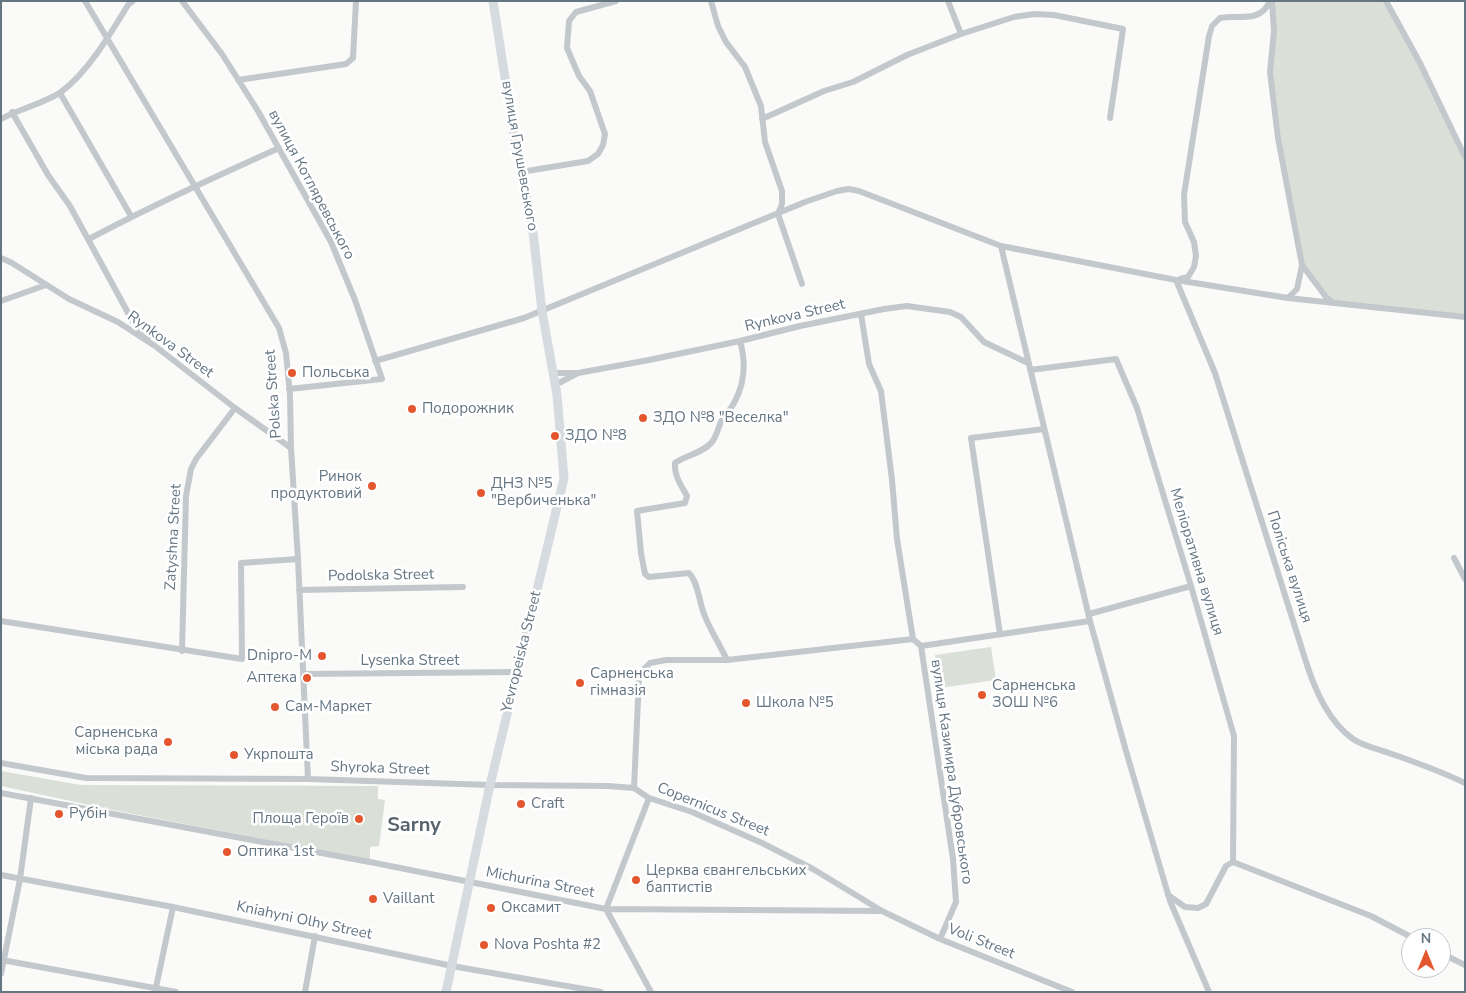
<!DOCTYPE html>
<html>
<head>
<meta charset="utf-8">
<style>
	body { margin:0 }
	#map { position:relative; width:1466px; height:993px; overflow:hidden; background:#fafaf8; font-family:"Nunito Sans",sans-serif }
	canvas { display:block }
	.frame { position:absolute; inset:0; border:2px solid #657683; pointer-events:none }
	.north { position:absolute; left:1401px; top:928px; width:50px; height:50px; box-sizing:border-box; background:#fff; border:1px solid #c1c8cd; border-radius:50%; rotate:0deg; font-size:14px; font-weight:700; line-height:20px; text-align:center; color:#657683 }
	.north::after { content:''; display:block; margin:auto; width:18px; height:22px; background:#e4572e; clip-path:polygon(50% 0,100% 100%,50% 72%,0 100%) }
</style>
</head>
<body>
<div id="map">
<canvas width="1466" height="993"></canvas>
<div class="frame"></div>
<div class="north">N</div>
</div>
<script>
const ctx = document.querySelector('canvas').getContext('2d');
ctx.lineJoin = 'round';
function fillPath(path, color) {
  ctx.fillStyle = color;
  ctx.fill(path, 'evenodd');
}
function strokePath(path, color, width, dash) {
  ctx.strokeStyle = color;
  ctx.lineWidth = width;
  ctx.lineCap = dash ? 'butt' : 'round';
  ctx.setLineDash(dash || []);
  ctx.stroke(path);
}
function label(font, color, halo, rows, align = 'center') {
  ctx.font = font + ' "Nunito Sans",sans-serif';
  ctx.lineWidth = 5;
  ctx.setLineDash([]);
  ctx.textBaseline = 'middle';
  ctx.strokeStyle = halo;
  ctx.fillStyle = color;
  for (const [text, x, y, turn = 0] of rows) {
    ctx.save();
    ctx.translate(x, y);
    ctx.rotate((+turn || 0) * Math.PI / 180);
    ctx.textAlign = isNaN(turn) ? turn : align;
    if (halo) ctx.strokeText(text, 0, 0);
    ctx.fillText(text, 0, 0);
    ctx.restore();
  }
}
fillPath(new Path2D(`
	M1272,1H1386L1465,157V317L1333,303L1302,265L1270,72Z
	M991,647L996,680L940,688L935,655Z
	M1,771L81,785L378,786V799L385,800L379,846L370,847V860L108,809L1,786Z`), '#dadfd7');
strokePath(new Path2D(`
	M85,1L279,328L286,353L290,395L291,448L298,559L308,779
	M182,1L222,54L258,111L331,242L355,300L382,379L289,389
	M711,1L718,26L726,42L745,67L761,106L765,142L782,191V204L778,214L802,284
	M948,1L961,34
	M1272,1L1274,31L1270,72L1278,138L1302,265L1326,297L1332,302
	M1386,1L1420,63L1465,157
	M238,80L346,64L353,58L356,1
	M60,93L131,216
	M12,112L48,175L70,206L133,322L148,338
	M1,119C19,109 45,103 61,92C88,72 111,33 128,5L133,1
	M762,119L824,91L853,82L907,55L961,34L1014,17L1034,14L1054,15L1123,29L1110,118
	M521,172L588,161L598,154L603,145L605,134L590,91L579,76L567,48L569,21L576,12L616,1
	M89,239C151,206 215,177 279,148
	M1001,246L1090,621L1126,751L1170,901L1209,992
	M1,258L12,263L69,299L118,322L155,346L235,408L291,448
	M1180,279L1188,277L1194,267L1196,256L1194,242L1185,222L1184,195L1209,36L1212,26L1220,18C1238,14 1260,24 1270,1
	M1176,280L1215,373L1307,665C1316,692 1329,722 1353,739C1363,746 1378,749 1389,753C1415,762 1440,771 1465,783
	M1288,298L1297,289L1302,265
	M1,301L46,285
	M861,314L869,364L881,391L892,480L897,539L913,639L921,646L953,859L956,902L940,939
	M375,361L524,318L805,202L837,191L849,189L859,191L1001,246L1176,280L1288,298L1465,317
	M1030,370L1116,359L1137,408L1191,586L1234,736L1233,862
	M553,373H575
	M555,385L578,373L649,360L740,341L800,326L884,309L907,306L950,312L961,317L984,342L1028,363
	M1454,558L1465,579
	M299,590L463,587
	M1089,614L1191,586
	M1,621L242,659L241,563L298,559
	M1000,634L971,438L1044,429
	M921,646L1090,621
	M182,651L186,496L191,469L196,459L235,408
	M727,660C720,645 710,630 704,614C699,601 698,582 689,573L649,577L645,574L641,553L637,511L685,503L687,496C681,485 674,476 675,463C686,455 703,453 712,442C717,436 718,427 722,420C726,414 732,408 735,401C745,382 746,362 740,341
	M303,674L517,672
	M1,763L86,778L308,779L490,785L608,786L634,788L649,798L692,812L762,843L813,869L882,911L940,939L1072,992
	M634,788L639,678L643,670L650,663L666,660H727L913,639
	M1,793L375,863L606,909L881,911
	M1,875L173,907L452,966L601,992
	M1168,895L1185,907L1198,908L1206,904L1226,866L1233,862L1371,916L1413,938
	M606,909L649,798
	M606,909L651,992
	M1441,953L1465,965
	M2,960L176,992
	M1,974L20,879L31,798
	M155,992L173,907
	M305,992L315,936`), '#c3c8cc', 6);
strokePath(new Path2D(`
	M446,992L490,785L564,478L557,395L542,311L532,223L515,142L493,1`), '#d6dbdf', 9);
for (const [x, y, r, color] of [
	[292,373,5,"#e4572e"],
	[412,409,5,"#e4572e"],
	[643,418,5,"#e4572e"],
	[555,436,5,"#e4572e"],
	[372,486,5,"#e4572e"],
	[481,493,5,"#e4572e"],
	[322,656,5,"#e4572e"],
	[307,678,5,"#e4572e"],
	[580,683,5,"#e4572e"],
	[982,695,5,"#e4572e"],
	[746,703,5,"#e4572e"],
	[275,707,5,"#e4572e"],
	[168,742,5,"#e4572e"],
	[234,755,5,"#e4572e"],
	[521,804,5,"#e4572e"],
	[59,814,5,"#e4572e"],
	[359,819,5,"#e4572e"],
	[227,852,5,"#e4572e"],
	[636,880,5,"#e4572e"],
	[373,899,5,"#e4572e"],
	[491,908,5,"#e4572e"],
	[484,945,5,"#e4572e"]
]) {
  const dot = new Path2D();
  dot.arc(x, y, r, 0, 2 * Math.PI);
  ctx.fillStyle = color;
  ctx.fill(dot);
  strokePath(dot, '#fff', 2);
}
label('15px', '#657683', '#fff', [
	["вулиця Грушевського",519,156,80],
	["вулиця Котляревського",311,185,62],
	["Rynkova Street",795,316,-13],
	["Rynkova Street",170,345,36],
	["Polska Street",274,394,-94],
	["Zatyshna Street",174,537,-87],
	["Меліоративна вулиця",1196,562,73],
	["Поліська вулиця",1289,567,72],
	["Podolska Street",381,576,-1],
	["Yevropeiska Street",522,652,-76],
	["Lysenka Street",410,661],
	["Shyroka Street",380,769,2],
	["вулиця Казимира Дубровського",951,772,82],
	["Copernicus Street",713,810,22],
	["Michurina Street",540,883,11],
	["Kniahyni Olhy Street",304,921,12],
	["Voli Street",981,942,22]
]);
label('15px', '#657683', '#fff', [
	["Польська",302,373],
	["Подорожник",422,409],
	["ЗДО №8 \"Веселка\"",653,418],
	["ЗДО №8",565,436],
	["Ринок",362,477,"right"],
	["продуктовий",362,494,"right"],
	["ДНЗ №5",491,484],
	["\"Вербиченька\"",491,501],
	["Dnipro-M",312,656,"right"],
	["Сарненська",590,674],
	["гімназія",590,691],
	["Аптека",297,678,"right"],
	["Сарненська",992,686],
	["ЗОШ №6",992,703],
	["Школа №5",756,703],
	["Сам-Маркет",285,707],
	["Сарненська",158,733,"right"],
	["міська рада",158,750,"right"],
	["Укрпошта",244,755],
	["Craft",531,804],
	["Рубін",69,814],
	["Площа Героїв",349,819,"right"],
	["Оптика 1st",237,852],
	["Церква євангельських",646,871],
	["баптистів",646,888],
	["Vaillant",383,899],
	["Оксамит",501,908],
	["Nova Poshta #2",494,945]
], 'left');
label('bold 20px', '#57646e', '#fff', [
	["Sarny",414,826]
]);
</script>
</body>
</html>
